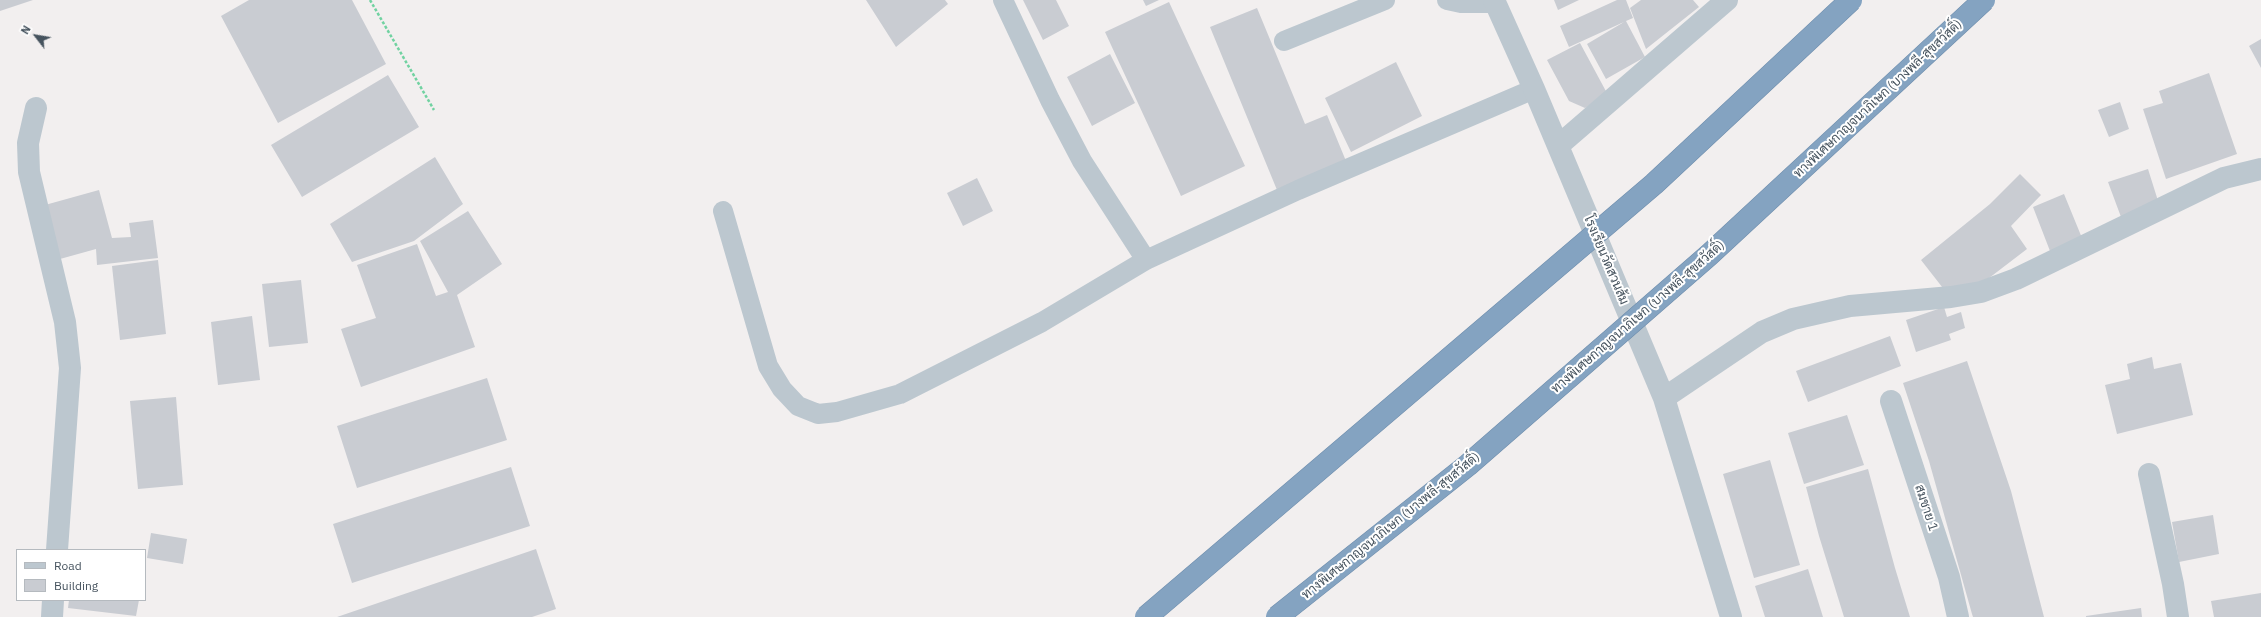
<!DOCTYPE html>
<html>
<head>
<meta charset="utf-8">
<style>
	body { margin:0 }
	#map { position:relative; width:2261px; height:617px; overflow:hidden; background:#f2efef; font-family:"IBM Plex Sans",sans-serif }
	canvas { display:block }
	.legend { position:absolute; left:16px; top:549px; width:130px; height:52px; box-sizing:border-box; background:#fff; border:1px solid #b5babf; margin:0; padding:5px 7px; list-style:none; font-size:12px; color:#46535e }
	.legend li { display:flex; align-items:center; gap:8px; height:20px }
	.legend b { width:20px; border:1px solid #b5babf }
	.north { position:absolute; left:16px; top:16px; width:40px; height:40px; -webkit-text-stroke:3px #fff; paint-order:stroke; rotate:301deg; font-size:11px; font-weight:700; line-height:16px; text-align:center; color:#46535e }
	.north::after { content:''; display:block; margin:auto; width:14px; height:18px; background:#46535e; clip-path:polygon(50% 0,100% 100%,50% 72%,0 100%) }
</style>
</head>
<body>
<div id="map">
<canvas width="2261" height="617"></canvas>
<ul class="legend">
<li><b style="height:5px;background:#bcc7cf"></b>Road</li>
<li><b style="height:11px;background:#c9ccd2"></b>Building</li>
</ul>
<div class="north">N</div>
</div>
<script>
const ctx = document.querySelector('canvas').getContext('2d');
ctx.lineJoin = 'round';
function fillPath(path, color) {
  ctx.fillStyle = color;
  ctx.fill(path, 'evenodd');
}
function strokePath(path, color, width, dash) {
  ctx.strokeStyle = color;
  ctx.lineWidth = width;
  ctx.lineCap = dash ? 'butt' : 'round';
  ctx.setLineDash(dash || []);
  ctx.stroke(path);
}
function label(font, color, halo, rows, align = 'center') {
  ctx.font = font + ' "IBM Plex Sans",Sarabun,sans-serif';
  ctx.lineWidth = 4;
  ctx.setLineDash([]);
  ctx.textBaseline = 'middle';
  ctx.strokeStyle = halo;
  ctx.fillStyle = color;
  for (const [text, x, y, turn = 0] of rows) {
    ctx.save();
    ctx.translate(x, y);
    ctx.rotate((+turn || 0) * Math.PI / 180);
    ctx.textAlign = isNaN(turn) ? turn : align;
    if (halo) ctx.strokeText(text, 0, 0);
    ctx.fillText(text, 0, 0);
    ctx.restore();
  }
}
fillPath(new Path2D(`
	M0,0H33L0,11Z
	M249,0H352L386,64L278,123L221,16Z
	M866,0H945L948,4L896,47Z
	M1023,0H1056L1069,26L1043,40Z
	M1143,0H1159L1146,6Z
	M1554,0H1579L1558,10Z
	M1617,0H1626L1633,18L1626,21L1645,57L1606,79L1587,44L1624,22L1569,47L1560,26Z
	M1641,0H1693L1699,7L1646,49L1630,8Z
	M1169,2L1245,166L1181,196L1105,32Z
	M1257,8L1305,124L1327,115L1346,161L1277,190L1210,27Z
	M2261,39V68L2249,46Z
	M1580,43L1608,95L1585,108L1569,101L1547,60Z
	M1110,54L1135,103L1092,126L1067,77Z
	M1396,62L1422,116L1351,152L1325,98Z
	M2209,73L2237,154L2166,179L2143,109L2163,103L2159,91Z
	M388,75L419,127L302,197L271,145Z
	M2120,102L2129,129L2109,137L2098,110Z
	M435,157L463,204L414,241L352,262L330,224Z
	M2148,169L2159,204L2121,217L2108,182Z
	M2020,174L2041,195L2011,226L2027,249L1976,288L1946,292L1921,260L1990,204Z
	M977,178L993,211L963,226L947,193Z
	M99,190L112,238L131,237L129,223L153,220L158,258L97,265L96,249L60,259L45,205Z
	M2064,194L2082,238L2050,251L2033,207Z
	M468,211L502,264L457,295L475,347L361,387L341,329L376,318L357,265L417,244L436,296L448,292L420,241Z
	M158,260L166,334L120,340L112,266Z
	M301,280L308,343L269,347L262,284Z
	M1944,307L1947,317L1961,312L1965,328L1949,334L1951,340L1916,352L1906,320Z
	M252,316L260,380L218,385L211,322Z
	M1890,336L1901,366L1808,402L1796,371Z
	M2152,357L2154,369L2181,363L2193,415L2117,434L2105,385L2130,379L2127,364Z
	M1967,361L2011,491L2044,617H1973L1972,614L1929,461L1903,383Z
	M487,378L507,440L357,488L337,426Z
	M176,397L183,485L138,489L130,401Z
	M1847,415L1864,465L1804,484L1788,433Z
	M1770,460L1800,565L1754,578L1723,474Z
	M511,467L530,526L352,583L333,524Z
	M1868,469L1895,568L1910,617H1844L1819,536L1806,487Z
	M2213,515L2219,554L2179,562L2172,522Z
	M151,533L187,539L183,564L147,558Z
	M536,549L556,609L532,617H337Z
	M1808,569L1823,617H1765L1755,586Z
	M2261,593V617H2214L2211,601Z
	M69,600H139L136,616L68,608Z
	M2141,608L2142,617H2086V616Z`), '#c9ccd2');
strokePath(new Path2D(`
	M370,0L434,110`), '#71d2a1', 2.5, [3, 2]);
strokePath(new Path2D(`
	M1003,0L1050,100L1082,161L1146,260
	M1447,0L1461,3H1496
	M1284,41L1385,0
	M723,211L768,366L782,389L798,406L818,414L837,412L900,394L1042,322L1146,260L1298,190L1534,89`), '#bcc7cf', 20);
strokePath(new Path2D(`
	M1494,0L1534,89L1664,398L1731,617
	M36,108L28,143L29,172L65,322L70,368L57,550
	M1558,146L1727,0
	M1664,398L1762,332L1793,319L1850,306L1951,297L1981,292L2016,279L2224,178L2261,169
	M1891,401L1949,577L1958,617
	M2149,474L2173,584L2178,617
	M52,617L53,600`), '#bcc7cf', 22);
const highwayBridge = new Path2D(`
	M1146,617L1654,184L1851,0
	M1277,617L1468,465L1709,255L1984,0`);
strokePath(highwayBridge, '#6f8ead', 23, []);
strokePath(highwayBridge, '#84a3c1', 22);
label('13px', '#46535e', '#fff', [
	["ทางพิเศษกาญจนาภิเษก (บางพลี-สุขสวัสดิ์)",1878,99,-43],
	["โรงเรียนวัดสวนส้ม",1606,260,67],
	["ทางพิเศษกาญจนาภิเษก (บางพลี-สุขสวัสดิ์)",1638,317,-41],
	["สมชาย 1",1926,508,72],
	["ทางพิเศษกาญจนาภิเษก (บางพลี-สุขสวัสดิ์)",1391,526,-39]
]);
</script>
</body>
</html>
